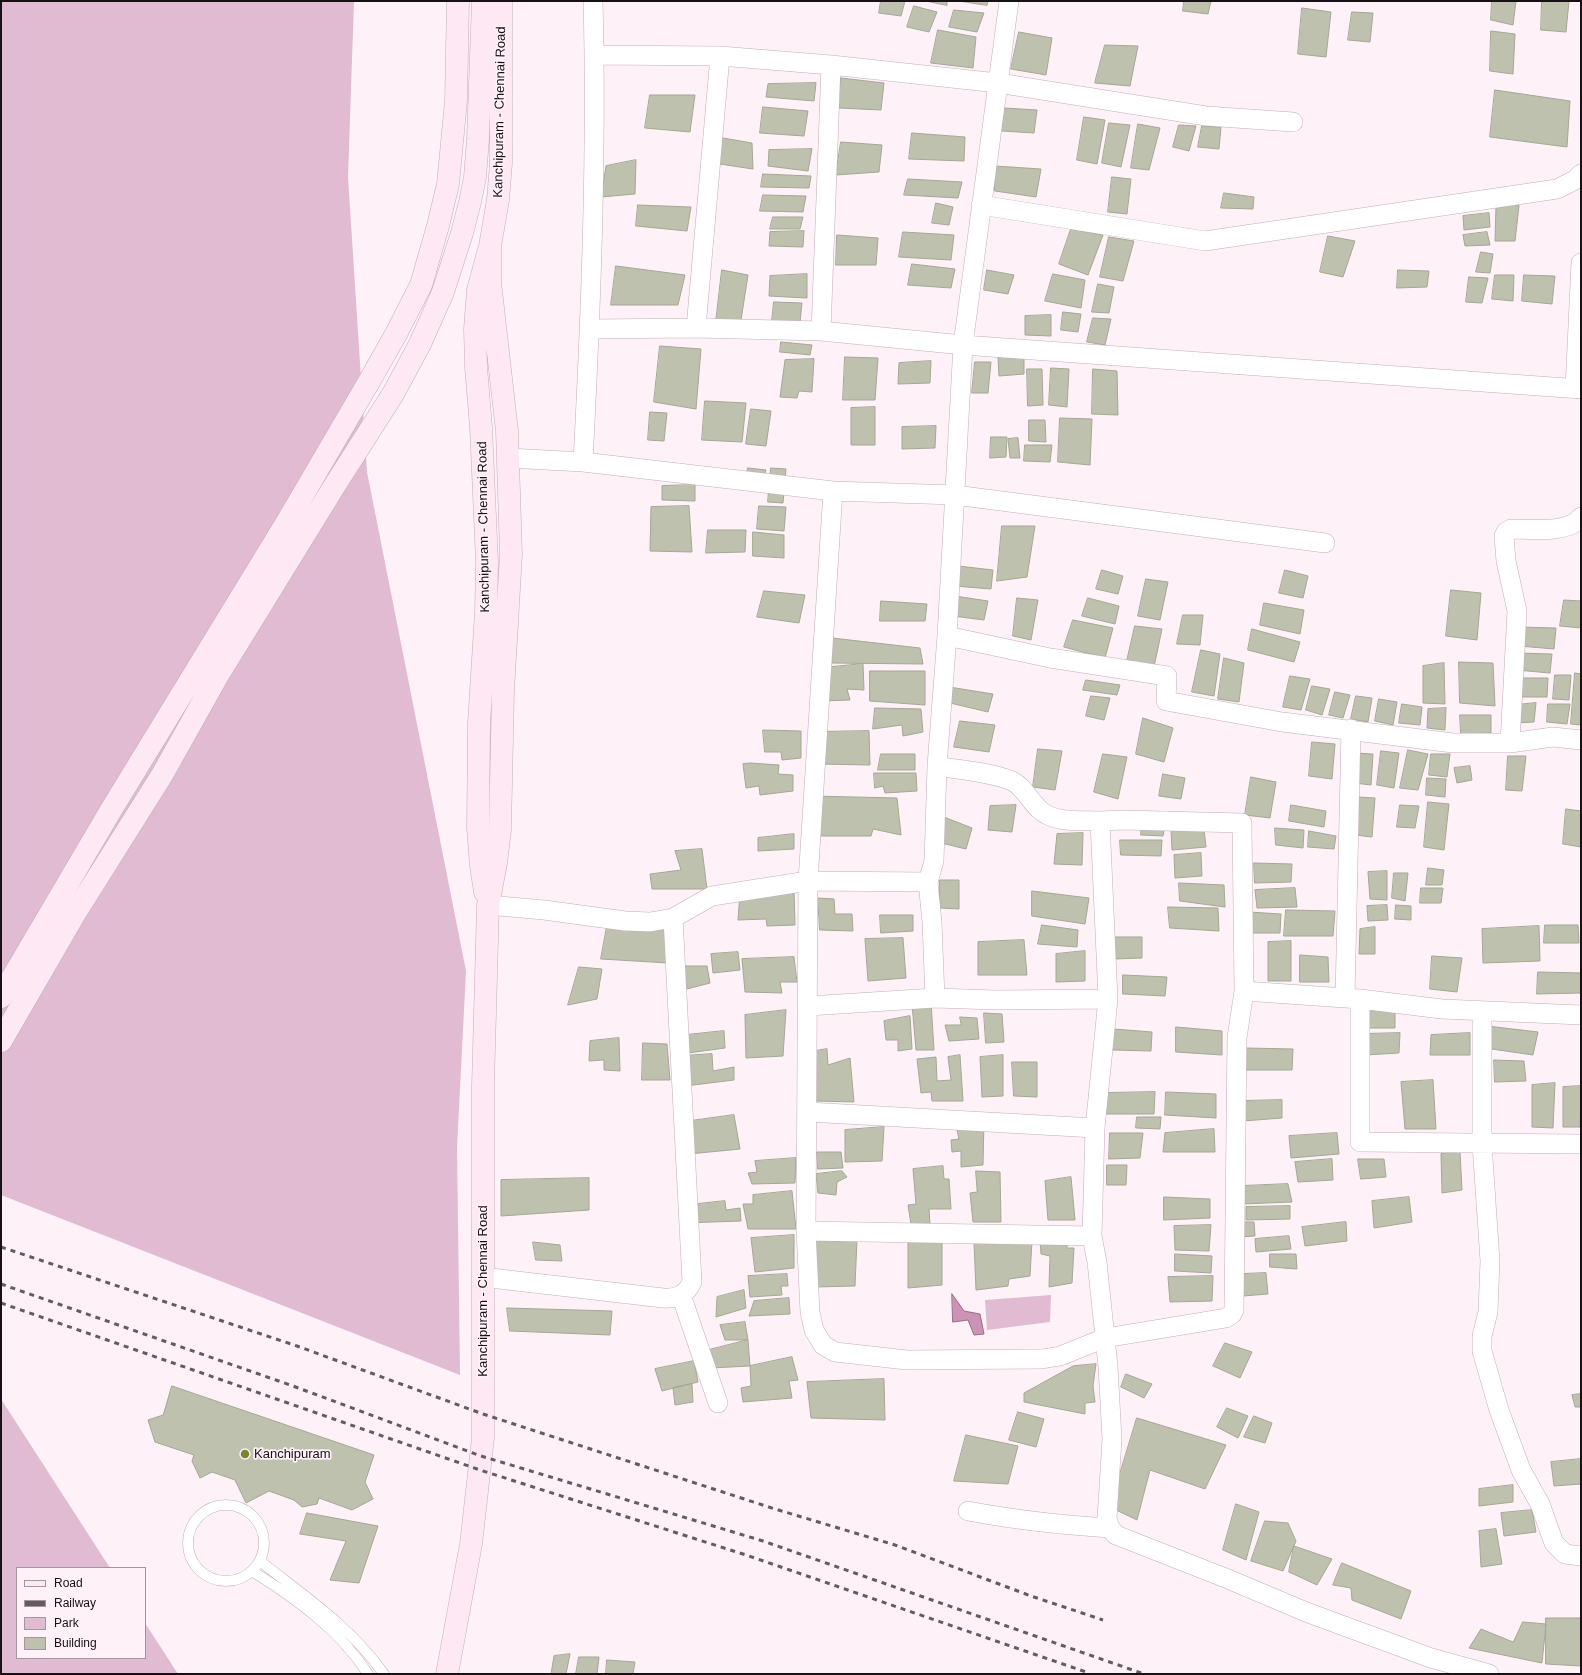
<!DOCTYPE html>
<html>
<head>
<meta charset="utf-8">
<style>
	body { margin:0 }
	#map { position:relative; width:1582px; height:1675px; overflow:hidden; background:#fef1f8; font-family:Arial,sans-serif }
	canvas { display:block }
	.frame { position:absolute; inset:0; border:2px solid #171014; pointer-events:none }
	.legend { position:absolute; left:16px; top:1567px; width:130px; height:92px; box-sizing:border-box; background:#fef1f8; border:1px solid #a2979d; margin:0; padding:5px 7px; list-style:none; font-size:12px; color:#171014 }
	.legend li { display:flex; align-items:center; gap:8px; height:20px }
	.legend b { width:20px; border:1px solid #a2979d }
</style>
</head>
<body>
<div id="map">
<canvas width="1582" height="1675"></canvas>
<div class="frame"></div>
<ul class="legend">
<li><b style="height:5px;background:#fde8f4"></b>Road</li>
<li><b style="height:5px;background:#645b60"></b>Railway</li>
<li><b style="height:11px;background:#e1bbd1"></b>Park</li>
<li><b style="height:11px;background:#bec1ad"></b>Building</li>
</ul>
</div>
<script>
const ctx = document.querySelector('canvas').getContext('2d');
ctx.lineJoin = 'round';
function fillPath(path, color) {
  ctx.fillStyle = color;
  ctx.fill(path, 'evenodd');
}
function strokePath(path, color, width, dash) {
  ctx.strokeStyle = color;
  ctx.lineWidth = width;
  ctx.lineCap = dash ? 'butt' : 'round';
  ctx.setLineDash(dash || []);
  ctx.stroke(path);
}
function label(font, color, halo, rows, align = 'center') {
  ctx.font = font + ' Arial,sans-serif';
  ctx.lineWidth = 3.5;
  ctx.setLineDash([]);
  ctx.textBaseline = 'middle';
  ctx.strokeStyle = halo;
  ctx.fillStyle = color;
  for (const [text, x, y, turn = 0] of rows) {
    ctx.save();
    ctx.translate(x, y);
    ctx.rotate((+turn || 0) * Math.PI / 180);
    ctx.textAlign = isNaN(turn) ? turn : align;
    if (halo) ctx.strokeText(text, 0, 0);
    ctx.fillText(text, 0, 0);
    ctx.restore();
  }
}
fillPath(new Path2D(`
	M1,1H354L348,177L367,472L466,971L457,1147L460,1375L1,1195Z
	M1051,1295L1050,1322L987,1330L985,1300Z
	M1,1399L110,1568H17V1658H145V1623L178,1674H1Z`), '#e1bbd1');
const water = new Path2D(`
	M952,1294L964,1311L980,1314L984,1334L974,1335L968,1320L953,1322Z`);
fillPath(water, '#cc93b5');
strokePath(water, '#966c85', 1);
const building = new Path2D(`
	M881,1H905L901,16L879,13Z
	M926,1H947V5Z
	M959,1H988L987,5Z
	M1184,1H1211L1208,14L1183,11Z
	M1492,1H1516L1513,25L1491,20Z
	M1542,1H1569L1566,32L1541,30Z
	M914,6L937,12L929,32L907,27Z
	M1302,8L1331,12L1326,57L1298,54Z
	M954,10L984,13L977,32L949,27Z
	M1352,12L1373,13L1370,42L1348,40Z
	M938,30L976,37L973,68L931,63Z
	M1491,31L1515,34L1513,74L1490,71Z
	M1019,32L1052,38L1046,75L1011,69Z
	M1105,45L1138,46L1130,86L1095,83Z
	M841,78L884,83L881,110L839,108Z
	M816,83L814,101L766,97L768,84Z
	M1495,90L1570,101L1567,147L1490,137Z
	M650,95H695L690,132L645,128Z
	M763,107L808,111L804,136L760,133Z
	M1005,108L1037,110L1034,133L1002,131Z
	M1084,117L1105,120L1097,164L1077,160Z
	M1109,123L1130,125L1121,167L1102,163Z
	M1138,124L1160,128L1149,170L1131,168Z
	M1179,125L1196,126L1189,151L1173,147Z
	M1202,126L1221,127L1219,149L1198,147Z
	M912,133L965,137L964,161L909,159Z
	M717,137L752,143L753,169L713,163Z
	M841,142L882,145L879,172L836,175Z
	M812,149L808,171L768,166L769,150Z
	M636,160L635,194L601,197L606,166Z
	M995,166L1041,169L1036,197L995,191Z
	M763,174L811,176L809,188L761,187Z
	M1112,177L1131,179L1127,214L1108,212Z
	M908,179L962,182L958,198L904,195Z
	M1224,193L1254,197L1253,209L1221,208Z
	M763,195L806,196L803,212L760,211Z
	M936,203L953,207L949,225L932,223Z
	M638,205L691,207L687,231L636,226Z
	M1519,206L1515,241H1495L1496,207Z
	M1489,213L1490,227L1464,230L1463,216Z
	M773,217H803L800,229H770Z
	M1071,229L1103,235L1088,275L1059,264Z
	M804,231L803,247L769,246L770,232Z
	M903,232L954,235L951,260L899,257Z
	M1487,232L1490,245L1465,246L1463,235Z
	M837,235L878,238L876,265H836Z
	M1328,236L1355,241L1343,277L1320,272Z
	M1109,237L1134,241L1123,281L1100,277Z
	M1481,252L1493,254L1490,273L1476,272Z
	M912,264L955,269L951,288L908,285Z
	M616,266L685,275L678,305H611Z
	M722,270L748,275L741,320L716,322Z
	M987,270L1014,275L1008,294L984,290Z
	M1398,270L1429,271L1427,287L1397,288Z
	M807,274V298L769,296L770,276Z
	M1053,274L1085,280L1081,308L1045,301Z
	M1495,275H1514L1513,301L1492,299Z
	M1524,275L1555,276L1552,304L1522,301Z
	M1469,277L1488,278L1482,303L1466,302Z
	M1098,284L1114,287L1109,313L1092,312Z
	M774,302L802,303L800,322L772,321Z
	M1063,312L1081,314L1078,332L1061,330Z
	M1051,315V336L1025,335V316Z
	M1093,318L1111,319L1105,345L1087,342Z
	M781,342L812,345L810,355L780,352Z
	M660,346L701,349L696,409L654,402Z
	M1024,356V374L999,376L998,357Z
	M845,357L878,358L875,400H843Z
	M814,359L812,392L799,391L797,398L780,397L785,360Z
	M931,361L930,383L898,384L899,363Z
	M975,362H991L988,393H972Z
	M1051,368L1069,369L1067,407L1049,405Z
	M1027,369H1042L1043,405L1028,406Z
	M1093,369L1117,371L1118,415L1092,414Z
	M705,401L746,403L742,442L702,440Z
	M875,407V445H851V408Z
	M751,409L771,411L766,446L746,444Z
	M650,412L667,413L664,441L648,440Z
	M1060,418L1092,419L1090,465L1058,462Z
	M1029,420H1045L1046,442L1029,441Z
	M936,426L935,448L902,449V427Z
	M991,437H1007L1006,457L990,458Z
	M1018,438L1020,458H1010L1008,439Z
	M1025,445H1052L1050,462L1024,461Z
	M748,468L766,470L762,483L745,481Z
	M771,468L786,469L783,503L768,502Z
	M695,485V501L662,500V486Z
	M689,506L692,552L650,551L651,507Z
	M759,506L786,507L784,531L757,529Z
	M1002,526H1035L1027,577L997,581Z
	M708,530H746L745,552L706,553Z
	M753,532L784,535V558L753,556Z
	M958,566L993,570L991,589L954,586Z
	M1102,570L1123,576L1118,594L1096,589Z
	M1285,570L1308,576L1303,598L1279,593Z
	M1146,579L1168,582L1160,620L1138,616Z
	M1451,590L1481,593L1477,640L1446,636Z
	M764,591L805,595L799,623L757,617Z
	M955,596L988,601L984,620L953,616Z
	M1017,598L1038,600L1031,640L1013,636Z
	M1088,598L1119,606L1115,624L1082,616Z
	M1564,600L1581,601V628L1560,626Z
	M881,601L927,604L925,621H880Z
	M1264,603L1304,610L1300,634L1260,625Z
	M1183,615H1203L1200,645L1177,644Z
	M1073,620L1113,628L1105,658L1064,647Z
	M1135,626L1162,629L1154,667L1127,661Z
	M1520,627L1556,628L1554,649L1519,646Z
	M1252,629L1300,642L1294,662L1248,650Z
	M832,638L920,648L923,664L832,663Z
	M1201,650L1220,654L1214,696L1192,692Z
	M1517,653L1552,654L1550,673L1516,670Z
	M1224,658L1244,663L1239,702L1218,699Z
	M1459,662L1493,663L1495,706L1460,703Z
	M1444,663L1445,704L1423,703V666Z
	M863,664L864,690L847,689L850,700L821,701V668Z
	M870,671H925V705L870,701Z
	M1575,673L1581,674V725L1571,724Z
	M1555,675H1571L1569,700L1553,699Z
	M1290,676L1310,679L1301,710L1283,707Z
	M1516,678H1548L1547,697H1517Z
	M1086,680L1120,685L1117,695L1083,690Z
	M1312,686L1330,689L1322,715L1306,710Z
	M949,687L993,694L988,712L946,702Z
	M1335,692L1350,695L1343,718L1329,715Z
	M1091,696L1110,698L1104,720L1086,716Z
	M1356,696L1372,698L1368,722L1351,719Z
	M1379,699L1397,702L1393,725L1375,721Z
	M1536,703L1534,722L1516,723L1515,705Z
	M1402,704L1422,707L1420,725L1399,723Z
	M1548,704H1570L1567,724L1547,722Z
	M875,708L921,709L923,732L903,736L902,725L873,729Z
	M1446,708L1445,730L1427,728L1428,709Z
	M1460,715H1491V733L1461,734Z
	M1143,718L1173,728L1164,762L1136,754Z
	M960,721L995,725L989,752L954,747Z
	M763,730L801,731V758L782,760L781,752H765Z
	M869,731L870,765L818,764L817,732Z
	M1312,742L1335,744L1332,779L1309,776Z
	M1038,749L1062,751L1055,790L1033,787Z
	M1408,750L1428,754L1418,790L1400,788Z
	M1381,751L1399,753L1394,788L1377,785Z
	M1355,753L1373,754L1371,785L1354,783Z
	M881,754H915V770H878Z
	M1103,754L1127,757L1118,799L1094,792Z
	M1431,754H1450L1447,777L1429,775Z
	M1508,756H1526L1522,791L1506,790Z
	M750,763L779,765L778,774L793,775V791L760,795L759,786L746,788L743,764Z
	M1470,766L1472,780L1457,783L1454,768Z
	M874,773H916L917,791L885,793L883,786L875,788Z
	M1163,774L1185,778L1181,799L1159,796Z
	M1251,777L1276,782L1270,818L1245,815Z
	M1427,778L1446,779L1445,797L1426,795Z
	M811,796L897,798L901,835L873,829L871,836H815Z
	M1357,797L1375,798L1372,837L1355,835Z
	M1428,802L1449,804L1444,850L1424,847Z
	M1016,805L1012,832L988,830L990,806Z
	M1291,805L1326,811L1324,827L1289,821Z
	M1400,805L1419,806L1415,828L1397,827Z
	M1566,809L1581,811V847L1563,844Z
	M944,817L972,828L966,849L937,842Z
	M1142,821L1165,824L1163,836L1141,835Z
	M1275,828L1304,830L1303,848L1276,845Z
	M1204,829L1206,847L1172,850L1171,830Z
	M1309,831L1336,836L1334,849L1308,847Z
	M1083,833L1082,865L1054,864L1057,834Z
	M794,834V849L758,851V838Z
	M1120,840H1162L1161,856L1121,855Z
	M702,849L707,889H652L650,874L681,870L675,851Z
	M1201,853L1202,876L1175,878L1174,855Z
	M1254,863L1292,864L1291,882L1255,883Z
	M1428,868L1444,870L1442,885H1426Z
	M1387,871V900L1370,899L1368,872Z
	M1394,873H1408L1405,901L1392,898Z
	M940,880H959V909L940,908Z
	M1179,883L1224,885L1225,907L1180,901Z
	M1295,888L1297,907L1257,908L1255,890Z
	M1421,888H1443L1441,903H1420Z
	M794,891L795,925L767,926L766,919L738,920L740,893Z
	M1032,891L1089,898L1085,924L1032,916Z
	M818,898L834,899L835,914H852L853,931L820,930Z
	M1387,905L1388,920L1368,921L1367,906Z
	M1396,905L1411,906V920L1395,919Z
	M1168,907L1218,908L1219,931L1170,928Z
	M1286,910L1335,911L1333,936H1284Z
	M1249,912L1281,914L1280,933H1249Z
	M880,915H913V931L881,933Z
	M608,921L670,927L668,963L601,959Z
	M1042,925L1078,930L1077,947L1038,944Z
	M1545,925H1578L1579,943H1544Z
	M1539,926L1540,961L1483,963L1482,929Z
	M1375,927V954H1359L1360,929Z
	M1112,937H1142V958L1114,959Z
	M903,938L906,978L868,981L865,939Z
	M1024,940L1027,975H978V942Z
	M1291,941V981H1268V942Z
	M1085,951V981L1056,982V954Z
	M738,952L740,970L713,973L711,954Z
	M1300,955L1328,957L1329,982H1300Z
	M1432,956L1462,958L1457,992L1430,989Z
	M794,957L797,982H780L782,993L745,992L742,959Z
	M685,966H707L710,983L687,989Z
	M579,967L602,969L597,999L568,1005Z
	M1538,972L1581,973V993L1537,994Z
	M1123,975L1167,977L1165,996L1123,994Z
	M931,1002L934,1050H916L912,1004Z
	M1395,1009V1028H1367L1364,1012Z
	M786,1010L783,1056L746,1058L745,1015Z
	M984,1013L1002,1014L1004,1042L986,1043Z
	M910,1016L912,1049L898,1051V1040H886L884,1021Z
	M960,1017L977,1018L979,1039L949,1041L945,1025H961Z
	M1487,1026L1538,1032L1533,1055L1485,1048Z
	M1176,1027L1222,1031V1055L1176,1052Z
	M1114,1029L1152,1032L1151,1051L1113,1050Z
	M724,1031L725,1048L688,1053L686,1035Z
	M1400,1033L1399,1053L1365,1055L1364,1034Z
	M1470,1033V1055H1430L1431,1035Z
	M619,1038L620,1071L604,1070V1060L589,1061L590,1041Z
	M643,1043L667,1044L670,1080H642Z
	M1246,1048L1293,1049L1292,1070H1245Z
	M827,1049L828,1065L850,1058L854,1102L816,1101L810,1052Z
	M712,1054L713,1071L734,1067V1080L685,1086L682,1056Z
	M960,1055L963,1101H932L931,1092L921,1093L917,1059L936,1057L937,1081L951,1080L948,1057Z
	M1003,1055V1096L982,1097L980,1057Z
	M1494,1060L1524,1061L1526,1081L1495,1082Z
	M1012,1062H1037V1097L1014,1096Z
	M1433,1080L1436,1129H1405L1401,1082Z
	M1555,1083L1553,1128L1532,1127V1085Z
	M1581,1086L1580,1127H1563V1087Z
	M1155,1092L1154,1114H1106L1105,1093Z
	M1166,1092L1216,1094V1118L1165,1115Z
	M1282,1100V1118L1243,1121L1242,1101Z
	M734,1115L740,1149L689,1154L683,1122Z
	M1137,1117H1161L1160,1129L1136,1128Z
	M984,1120L983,1165L961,1167V1151L952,1152L951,1140L959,1139L955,1121Z
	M884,1127L882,1161L845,1162V1130Z
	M1214,1129L1215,1152H1163L1165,1133Z
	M1110,1133H1143L1140,1158L1109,1159Z
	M1337,1133L1339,1154L1291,1158L1289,1136Z
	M817,1152H841L843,1168L818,1169Z
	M1460,1152L1462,1190L1442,1193L1441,1154Z
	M796,1158L795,1183L752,1184L748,1173L757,1172L755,1161Z
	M1332,1159L1333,1180L1298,1182L1295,1162Z
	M1358,1159H1384L1386,1177L1361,1179Z
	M1107,1165H1127L1126,1185H1107Z
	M943,1166L944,1179H949L951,1209H929L930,1224H911L908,1205L916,1204L913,1169Z
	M842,1171L847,1177L837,1182L836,1195L818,1193L816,1174Z
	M976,1171L1000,1172L1001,1222H973L970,1193L977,1192Z
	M1071,1177L1075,1220H1048L1045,1181Z
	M589,1178V1210L501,1216V1180Z
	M1288,1184L1292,1202L1243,1204L1241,1186Z
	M792,1191L796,1229H748L743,1204H753V1195Z
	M1164,1197L1210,1199V1218L1164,1220Z
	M1409,1197L1412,1222L1374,1228L1372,1201Z
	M725,1201L726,1210L740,1208L741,1221L683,1223L680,1206Z
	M1290,1206V1219L1246,1220V1207Z
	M1238,1222H1254L1255,1236L1239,1237Z
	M1346,1222L1347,1241L1305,1246L1302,1227Z
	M1211,1225L1209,1251L1175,1250L1174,1226Z
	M794,1235V1268L755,1272L751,1238Z
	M1289,1236L1291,1249L1256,1252L1255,1239Z
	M1067,1237V1248H1074L1072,1283L1049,1287L1050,1256L1041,1254L1040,1240Z
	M942,1238V1285L908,1288V1240Z
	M857,1239L855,1286L815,1287L814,1240Z
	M1032,1241L1030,1276L1009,1279L1008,1286L976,1290L974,1243Z
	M533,1242L560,1245L562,1261L536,1260Z
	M1175,1254L1212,1256L1211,1273L1175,1271Z
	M1270,1254H1296L1297,1269L1270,1267Z
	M1266,1273L1268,1294L1243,1296V1274Z
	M787,1274L788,1286H781L782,1295L750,1297L748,1276Z
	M1213,1276L1212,1301L1170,1302L1168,1277Z
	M744,1290L746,1308L716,1317L717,1297Z
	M789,1298L790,1314L749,1316L754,1301Z
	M507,1308L612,1311L610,1335L510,1331Z
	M745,1322L748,1340H725L720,1325Z
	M748,1340L750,1366L711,1368L709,1350Z
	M1225,1343L1252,1352L1240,1378L1213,1366Z
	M792,1357L798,1380L789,1381L792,1398L743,1402L741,1388L751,1386L750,1366Z
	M694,1361L698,1382L662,1391L655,1369Z
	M1096,1364L1093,1386L1095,1402L1085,1403V1414L1024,1402V1393L1073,1366Z
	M1126,1374L1152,1384L1144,1398L1121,1387Z
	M884,1379L885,1420L811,1418L807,1382Z
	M692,1384L693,1402L675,1405L673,1388Z
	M172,1386L374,1455L365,1482L373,1499L352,1510L319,1498L317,1504L302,1507L294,1500L269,1491L246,1503L235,1480L212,1472L200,1478L192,1461L194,1455L155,1442L148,1420L163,1415Z
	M1581,1394V1407H1575L1572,1395Z
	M1227,1408L1248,1416L1238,1438L1217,1427Z
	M1018,1412L1044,1419L1036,1447L1009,1440Z
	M1254,1416L1272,1423L1265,1443L1244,1437Z
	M1137,1418L1226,1445L1205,1489L1150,1470L1137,1520L1110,1507Z
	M966,1435L1018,1446L1008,1484L954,1481Z
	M1581,1459V1484L1554,1486L1551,1462Z
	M1513,1485V1502L1479,1506V1489Z
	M1236,1504L1259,1512L1246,1560L1223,1550Z
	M1532,1510L1536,1532L1504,1536L1501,1513Z
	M307,1513L378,1526L359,1583L330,1580L346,1541L300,1534Z
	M1265,1521L1288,1523L1296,1541L1283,1571L1251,1561Z
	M1496,1529L1502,1564L1481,1567L1479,1531Z
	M1294,1546L1332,1559L1317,1585L1289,1572Z
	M1342,1563L1411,1591L1401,1619L1352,1600L1351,1588L1333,1585Z
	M1546,1618H1581V1666L1546,1664Z
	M1523,1622L1546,1624L1542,1663L1469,1648L1481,1629L1513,1642Z
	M570,1654L566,1674H551L554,1656Z
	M579,1657H599L597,1674H576Z
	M607,1660L635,1662L633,1674H606Z`);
fillPath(building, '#bec1ad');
strokePath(building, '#a4a793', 1);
const lane = new Path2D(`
	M188 1543a38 38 0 1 1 76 0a38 38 0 1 1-76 0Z
	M260,1561C304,1596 351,1627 384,1674
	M252,1571C295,1598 340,1630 368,1674`);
const street = new Path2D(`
	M595,55L720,56L831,65L998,83L1206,116L1293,122
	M981,205L1205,241L1557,189L1575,180L1581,174
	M696,328L720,56
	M590,329L696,328L821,331L963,345L1581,389
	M821,331L831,65
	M1575,389L1581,263
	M508,458L583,462L833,491L955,495L1325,543
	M583,462C591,309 597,154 593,1
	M833,491L808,881L806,1231L1092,1236L1095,1128L1108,999L1100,821L1123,820L1242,823L1244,991L1360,999V1142L1581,1144
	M947,636L1050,658L1167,676L1166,701L1282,722L1453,743H1510L1553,737L1581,740
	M1510,743L1517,611L1506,561L1504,536L1506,532L1511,529C1529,529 1570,534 1581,517
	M937,766C959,770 991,772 1012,781C1023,786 1030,801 1039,809C1054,824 1081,820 1100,821
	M928,882L932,922L935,998
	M488,905L544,910L625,921L650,922L673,918L712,896L808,881L928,882L934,861L937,766L947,636L963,345L1009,1
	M1345,998L1351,729
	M1360,999L1442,1009L1581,1015
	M808,1006L935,998L996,1000L1108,999
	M1482,1011V1144L1490,1261L1488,1312L1482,1336V1351L1499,1410L1521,1470L1540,1504L1554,1543L1565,1554L1581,1556
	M808,1112L1095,1128
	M806,1231L810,1312L814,1330L823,1345L835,1352L907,1360L1042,1359L1060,1356L1105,1338L1226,1318L1232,1314L1234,1310L1237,1038L1244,991
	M1092,1236L1097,1262L1108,1366L1112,1439L1107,1519L1110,1528L1116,1535L1228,1579L1306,1612L1431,1658L1489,1674
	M482,1277L663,1298C677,1299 686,1295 692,1282L673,918
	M681,1295L718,1403
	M968,1511C1015,1520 1062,1525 1110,1528`);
const secondary = new Path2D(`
	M485,892L481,866L478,828L479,723L486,612L487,562L481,427L476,367L475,329L478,290L490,246L498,200L501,163V1
	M1,997L111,810L287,522L370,380L396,334L421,285L438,226L448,184L456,101L458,1
	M1,1041L74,915L162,775L218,675L335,485L393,394L420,344L443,292L462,233L470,202L475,177L478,139L483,1
	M447,1674L471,1544L483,1438V1085L488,905L496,863L500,830L503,691L511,554L507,431L490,282V246`);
strokePath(lane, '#c2aeb9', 11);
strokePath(street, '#c2aeb9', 20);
strokePath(secondary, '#c2aeb9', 23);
strokePath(lane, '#fff', 10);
strokePath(street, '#fff', 19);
strokePath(secondary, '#fde8f4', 22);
strokePath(new Path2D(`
	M1,1247L297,1346L483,1414L775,1509L895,1545L1031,1596L1103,1620
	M1,1284L293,1386L481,1456L763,1541L1144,1674
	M1,1303L480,1470L746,1555L1089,1673`), '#645b60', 3, [5, 5]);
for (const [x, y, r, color] of [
	[245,1454,5,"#7c842f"]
]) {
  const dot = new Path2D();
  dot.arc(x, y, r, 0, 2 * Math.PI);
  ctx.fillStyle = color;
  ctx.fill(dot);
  strokePath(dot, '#fef1f8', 1.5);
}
label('13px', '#171014', '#fef1f8', [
	["Kanchipuram - Chennai Road",500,112,-89],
	["Kanchipuram - Chennai Road",484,527,-91],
	["Kanchipuram - Chennai Road",483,1291,-90]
]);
label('13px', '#171014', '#fef1f8', [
	["Kanchipuram",254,1454]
], 'left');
</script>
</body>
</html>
